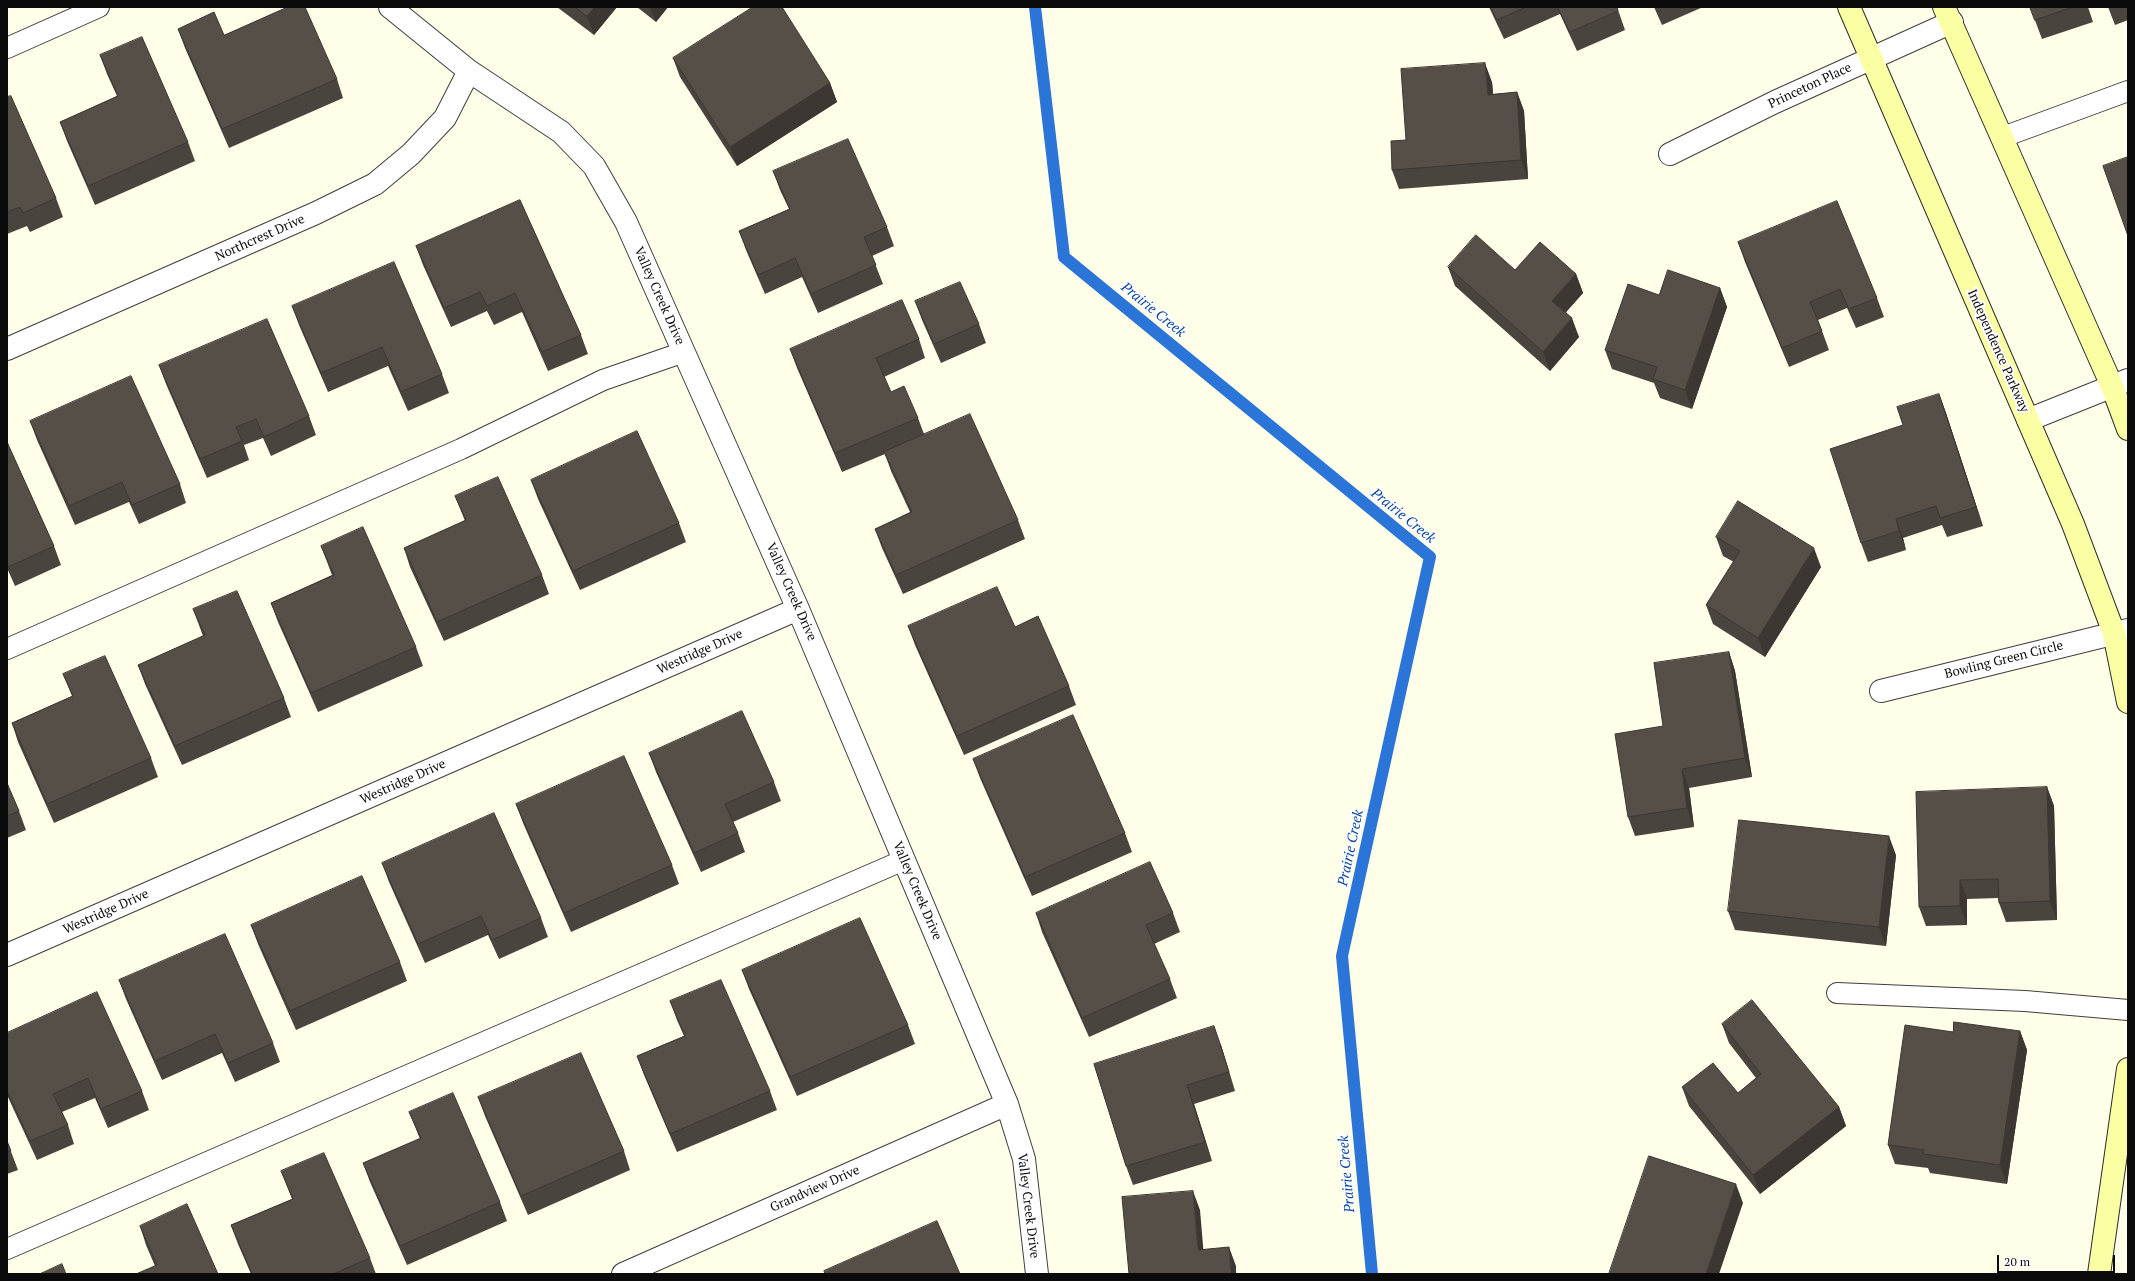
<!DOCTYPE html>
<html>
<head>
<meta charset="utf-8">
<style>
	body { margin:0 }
	#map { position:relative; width:2135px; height:1281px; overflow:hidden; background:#fffee9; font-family:"PT Serif",serif }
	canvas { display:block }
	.frame { position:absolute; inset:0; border:8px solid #0b0b0b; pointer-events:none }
	.scale { position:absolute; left:1997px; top:1255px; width:118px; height:18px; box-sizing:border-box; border:2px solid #0b0b0b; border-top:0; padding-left:5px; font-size:12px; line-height:14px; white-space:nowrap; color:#0b0b0b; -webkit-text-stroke:3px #fff; paint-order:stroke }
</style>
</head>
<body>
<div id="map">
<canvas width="2135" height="1281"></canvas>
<div class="frame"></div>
<div class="scale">20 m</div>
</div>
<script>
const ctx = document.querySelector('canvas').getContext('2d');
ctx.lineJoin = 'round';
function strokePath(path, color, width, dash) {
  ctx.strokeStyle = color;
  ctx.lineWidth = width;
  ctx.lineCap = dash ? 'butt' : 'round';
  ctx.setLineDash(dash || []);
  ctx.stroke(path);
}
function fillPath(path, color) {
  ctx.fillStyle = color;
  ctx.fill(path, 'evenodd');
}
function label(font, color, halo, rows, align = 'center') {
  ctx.font = font + ' "PT Serif",serif';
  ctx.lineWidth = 4;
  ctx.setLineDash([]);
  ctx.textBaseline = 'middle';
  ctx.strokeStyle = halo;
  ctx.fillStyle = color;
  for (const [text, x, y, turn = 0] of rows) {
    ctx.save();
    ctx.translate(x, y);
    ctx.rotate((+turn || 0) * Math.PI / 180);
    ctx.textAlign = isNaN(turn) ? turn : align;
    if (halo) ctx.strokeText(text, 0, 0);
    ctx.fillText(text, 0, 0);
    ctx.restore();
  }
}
strokePath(new Path2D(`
	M1035,7L1064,257L1430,557L1342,956L1372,1274`), '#2b75d8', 12);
const service = new Path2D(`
	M7,48L99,7
	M2003,137L2128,91
	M7,649L461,449L603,380L684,352
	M1837,993L2025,1001L2128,1010
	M7,1249L904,860`);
const minor = new Path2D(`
	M390,7L469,71L561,132L594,166L626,222L798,609L1007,1104L1024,1159L1037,1274
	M1670,154L1775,102L1952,22
	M7,349L316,213L375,184L411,154L445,118L469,71
	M2028,420L2128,380
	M1881,691L2128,630
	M7,955L798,609
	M623,1274L1007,1104`);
const secondary = new Path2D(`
	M1849,7L2073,524L2114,633L2128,702
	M1944,7L2112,386L2128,429
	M2099,1274L2128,1069`);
strokePath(service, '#3e3e3e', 22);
strokePath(minor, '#3e3e3e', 24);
strokePath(secondary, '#2d2d2d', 24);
strokePath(service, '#fff', 20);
strokePath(minor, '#fff', 22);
strokePath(secondary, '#faffa4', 22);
fillPath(new Path2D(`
	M557,7H617L594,35Z
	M637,7H668L656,22Z
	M1489,7H1617L1625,30L1577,51L1560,14L1504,39Z
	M1654,7H1703L1662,25Z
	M2030,7H2088L2093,22L2042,39Z
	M2108,7H2128V20L2115,25Z
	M178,29L224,35L337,79L343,98L229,148L185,48Z
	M100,55L188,142L195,161L95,205L67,141L60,122L117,96L107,74Z
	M673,58L830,83L837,102L737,166L680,77Z
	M1492,82L1493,94L1517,92L1524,111L1528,179L1399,189L1392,170L1406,140Z
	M7,97L56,198L63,217L30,232L27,226L7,234Z
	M773,171L887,227L894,246L872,256L883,284L818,313L802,277L765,294L746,250L739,231L789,209L780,190Z
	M520,200L581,335L588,354L548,371L522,312L494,325L487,311L451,327L423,265L416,246Z
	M1738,242L1877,298L1884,317L1856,328L1847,308L1818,320L1829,350L1789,367L1745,262Z
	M1448,267L1515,270L1576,274L1583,293L1566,312L1579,337L1550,371L1455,286Z
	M1720,288L1727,307L1692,409L1660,398L1654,383L1612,369L1605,350L1659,295Z
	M915,301L979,324L986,343L941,363L922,320Z
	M292,306L442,374L449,393L408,411L388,366L328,392L299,325Z
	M919,339L925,358L884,377L891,392L918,418L924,434L1018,520L1025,539L903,594L882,548L875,529L910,512L891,471L885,454L842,472L797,368L790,349Z
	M159,365L309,416L316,435L271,456L263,438L244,445L249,460L207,478L166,384Z
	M1939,394L1946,413L1983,526L1947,537L1942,525L1903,538L1906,550L1868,562L1861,543L1903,425Z
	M30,421L180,484L186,503L139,524L129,502L75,525L37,440Z
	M7,442L54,546L61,565L15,586L7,568Z
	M531,480L679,523L686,542L580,590L538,499Z
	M455,496L542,575L549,594L444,641L410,567L404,548L465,521Z
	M1716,537L1821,567L1765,657L1713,624L1706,605L1734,562L1723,556Z
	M321,546L416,647L423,666L318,712L278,622L271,603L332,575Z
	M193,609L284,698L291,717L182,765L145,684L138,665L203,636Z
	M908,626L1015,627L1069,686L1076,705L964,755L915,645Z
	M1729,652L1735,671L1752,777L1689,788L1694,827L1635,836L1628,817L1663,726Z
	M63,674L151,758L158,777L54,823L18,742L12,723L72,696Z
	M649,753L774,782L781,801L733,822L738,833L745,852L701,872L656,772Z
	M973,759L1125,833L1132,852L1032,896L980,778Z
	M7,783L19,811L26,830L7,838Z
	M2047,787L2054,806L2057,920L2006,922L1999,903L1998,898L1967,899V925L1926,926L1919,907Z
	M516,804L672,865L679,884L571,932L523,823Z
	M1896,855L1886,946L1735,930L1728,911Z
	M382,863L541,918L548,937L499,959L488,935L425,963L389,882Z
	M1036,913H1173L1180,932L1154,944L1170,979L1177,998L1089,1037L1042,932Z
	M251,925L400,962L407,981L296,1030L258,944Z
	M742,970L908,1025L915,1044L797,1096L749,989Z
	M119,980L273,1043L280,1062L235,1082L222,1053L162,1080L126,999Z
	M670,1001L770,1091L777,1110L677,1152L644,1075L637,1056L684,1036L677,1020Z
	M1722,1024L1839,1107L1846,1126L1760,1194L1689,1106L1682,1087L1738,1093L1756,1078L1729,1043Z
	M2020,1031L2027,1050L2007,1184L1930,1173L1928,1168L1895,1164L1888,1145L1953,1032Z
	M7,1033L142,1091L149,1110L108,1128L95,1098L62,1112L68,1125L74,1144L37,1160L7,1095Z
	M1221,1045L1235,1091L1194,1104L1212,1161L1133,1185L1126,1166L1094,1064Z
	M478,1097L624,1151L630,1170L528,1215L485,1116Z
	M409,1112L500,1202L507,1221L407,1265L370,1182L363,1163L420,1139Z
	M7,1141L18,1170L7,1174Z
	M281,1171L370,1258L376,1274H251L238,1244L231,1225L292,1199Z
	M140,1226L218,1274L155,1266L146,1245Z`), '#49443d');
fillPath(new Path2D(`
	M595,7H617L594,35L587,16Z
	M650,7H668L656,22Z
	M1485,63L1492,82L1495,114L1488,95Z
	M830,83L837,102L737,166L730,147Z
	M1517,92L1524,111L1528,179L1521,160Z
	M1576,274L1583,293L1559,320L1552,301Z
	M1720,288L1727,307L1692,409L1685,390Z
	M1572,318L1579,337L1550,371L1543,352Z
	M1939,394L1946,413L1983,526L1976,507Z
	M1896,519L1903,538L1906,550L1899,531Z
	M1814,548L1821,567L1765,657L1758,638Z
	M1729,652L1735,671L1752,777L1745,758Z
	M1682,769L1689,788L1694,827L1687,808Z
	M2047,787L2054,806L2057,920L2050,901Z
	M1889,836L1896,855L1886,946L1879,927Z
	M1960,880L1967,899V925L1960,906Z
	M1214,1026L1221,1045L1235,1091L1229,1072Z
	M2020,1031L2027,1050L2007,1184L2000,1165Z
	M1187,1085L1194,1104L1212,1161L1205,1142Z
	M1839,1107L1846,1126L1760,1194L1753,1175Z
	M1736,1184L1743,1203L1719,1274H1706Z
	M1193,1191L1200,1210L1205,1269L1198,1250Z
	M1229,1247L1236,1266V1274H1231Z`), '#3c3732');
const building = new Path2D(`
	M288,7H305L337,79L222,129L178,29L214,12L224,35Z
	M575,7H595L587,16Z
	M753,7H782L830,83L730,147L673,58Z
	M1491,7H1526L1497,20Z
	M1558,7H1617L1618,11L1570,32Z
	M2030,7H2073L2035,20Z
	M142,37L188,142L88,186L60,122L118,96L100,55Z
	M1485,63L1488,95L1517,92L1521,160L1392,170L1391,141L1406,140L1401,69Z
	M11,96L56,198L23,213L20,207L7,212V97Z
	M848,139L887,227L864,237L876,265L811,294L795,258L758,275L739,231L790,209L773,171Z
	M2128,157V236L2103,166Z
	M520,200L581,335L542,352L515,293L487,306L480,292L444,308L416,246Z
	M1837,201L1877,298L1849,309L1840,289L1810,302L1822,331L1782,348L1738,242Z
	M1476,235L1515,270L1540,242L1576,274L1552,301L1572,318L1543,352L1448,267Z
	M394,262L442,374L401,392L382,347L321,373L292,306Z
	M1668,270L1720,288L1685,390L1653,379L1657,367L1605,350L1628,284L1659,295Z
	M960,282L979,324L934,344L915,301Z
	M902,300L919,339L876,358L891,392L904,386L918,418L835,453L790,349Z
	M267,319L309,416L264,437L256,419L236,427L242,441L200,459L159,365Z
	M131,376L180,484L132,505L122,482L69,506L30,421Z
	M1939,394L1976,507L1940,518L1936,506L1896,519L1899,531L1861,543L1830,449L1903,425L1897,407Z
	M970,414L1018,520L896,575L875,529L912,512L884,452Z
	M637,431L679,523L573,571L531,480Z
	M7,442L54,546L8,567L7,564Z
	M498,477L542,575L437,622L404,548L466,520L455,496Z
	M1738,501L1814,548L1758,638L1706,605L1740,551L1716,537Z
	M363,527L416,647L311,693L271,603L334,575L321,546Z
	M997,587L1015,627L1038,616L1069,686L957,736L908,626Z
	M237,591L284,698L175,746L138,665L205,635L193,609Z
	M1729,652L1745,758L1682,769L1687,808L1628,817L1615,734L1663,726L1654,663Z
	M105,656L151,758L47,804L12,723L73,696L63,674Z
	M742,711L774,782L725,804L738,833L694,853L649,753Z
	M1073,715L1125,833L1025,877L973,759Z
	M624,756L672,865L564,913L516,804Z
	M7,783L19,811L7,816Z
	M2047,787L2050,901L1999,903L1998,879L1960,880V906L1919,907L1916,792Z
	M494,813L541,918L492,940L481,916L418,944L382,863Z
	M1739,820L1889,836L1879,927L1728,911Z
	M1150,862L1173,913L1146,925L1170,979L1082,1018L1036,913Z
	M362,876L400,962L290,1011L251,925Z
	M860,918L908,1025L790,1077L742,970Z
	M225,934L273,1043L228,1063L215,1034L155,1061L119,980Z
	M721,980L770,1091L670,1134L637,1056L685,1036L670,1001Z
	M97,992L142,1091L101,1109L88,1078L53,1094L68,1125L30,1141L7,1091V1033Z
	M1752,1000L1839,1107L1753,1175L1682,1087L1713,1063L1738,1093L1761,1074L1722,1024Z
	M1954,1022L2020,1031L2000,1165L1923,1154L1924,1150L1888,1145L1905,1025L1953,1032Z
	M1214,1026L1229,1072L1187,1085L1205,1142L1126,1166L1094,1064Z
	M581,1053L624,1151L521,1196L478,1097Z
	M453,1093L500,1202L400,1246L363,1163L421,1138L409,1112Z
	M7,1141L11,1151L7,1152Z
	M324,1153L370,1258L333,1274H252L231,1225L293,1199L281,1171Z
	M1649,1156L1736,1184L1706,1274H1609Z
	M1193,1191L1198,1250L1229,1247L1231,1274H1129L1122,1197Z
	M187,1204L218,1274H136L157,1265L140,1226Z
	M937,1221L960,1274H825L824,1271Z
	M62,1264L66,1274H40Z`);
fillPath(building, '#554f47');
strokePath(building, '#3c3732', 1);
label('13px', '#0b0b0b', '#fff', [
	["Princeton Place",1810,86,-25],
	["Northcrest Drive",260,238,-24],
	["Valley Creek Drive",659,296,66],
	["Independence Parkway",1998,351,66],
	["Valley Creek Drive",791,592,66],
	["Westridge Drive",700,652,-24],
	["Bowling Green Circle",2004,660,-14],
	["Westridge Drive",403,782,-24],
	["Valley Creek Drive",917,891,67],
	["Westridge Drive",106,912,-24],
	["Grandview Drive",815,1189,-24],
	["Valley Creek Drive",1028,1206,83]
]);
label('italic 14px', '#0c48a6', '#fff', [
	["Prairie Creek",1153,310,39],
	["Prairie Creek",1403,516,39],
	["Prairie Creek",1351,848,-78],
	["Prairie Creek",1347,1174,-95]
]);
</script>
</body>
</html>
